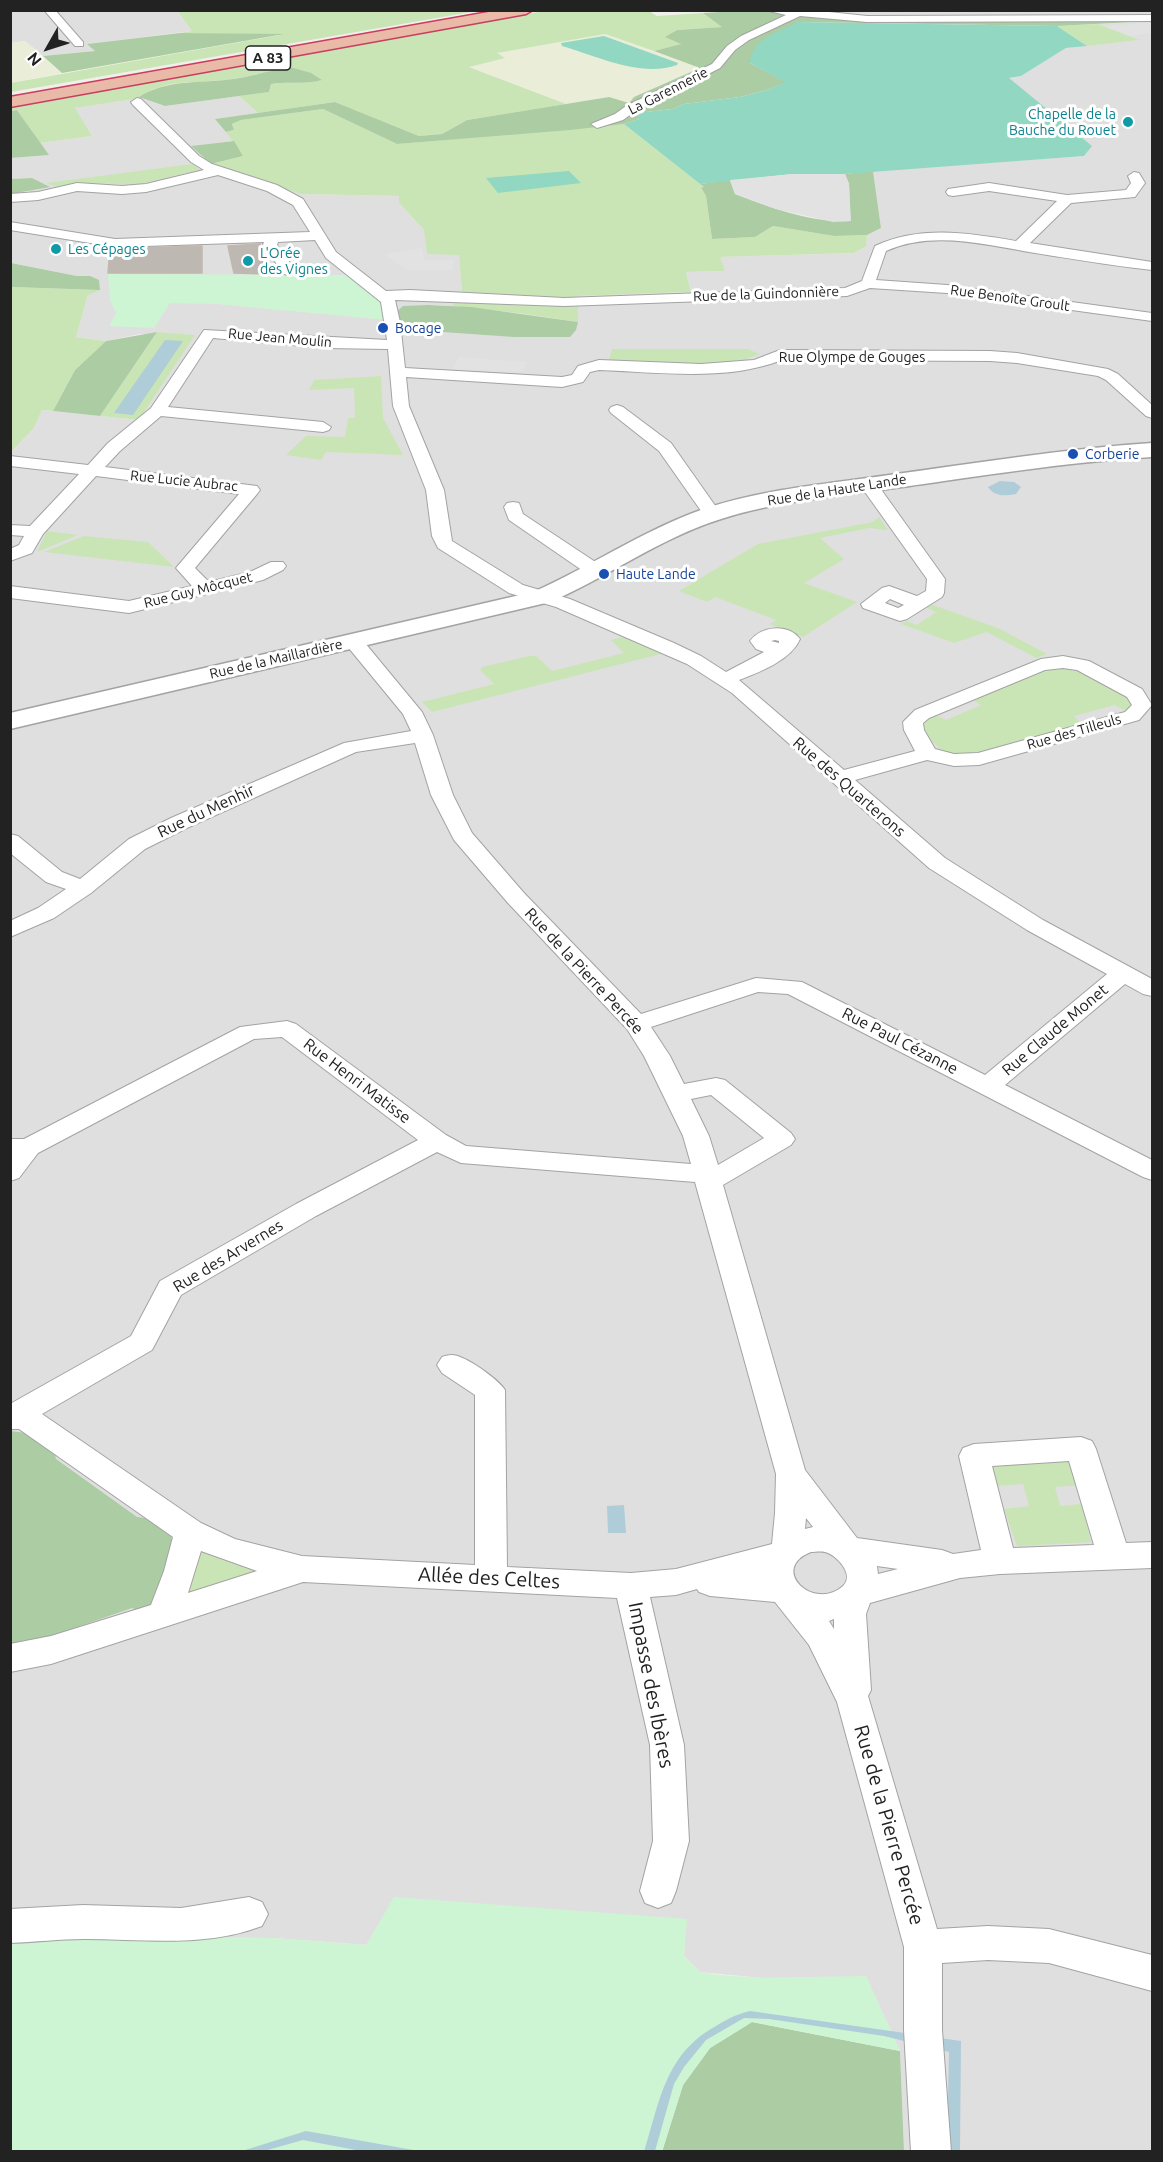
<!DOCTYPE html>
<html>
<head>
<meta charset="utf-8">
<style>
	body { margin:0 }
	#map { position:relative; width:1163px; height:2162px; overflow:hidden; background:#f1efea; font-family:Ubuntu,sans-serif }
	canvas { display:block }
	.frame { position:absolute; inset:0; border:12px solid #222; pointer-events:none }
	.north { position:absolute; left:18px; top:18px; width:60px; height:60px; -webkit-text-stroke:4px #fff; paint-order:stroke; rotate:231deg; font-size:16px; font-weight:700; line-height:24px; text-align:center; color:#222 }
	.north::after { content:''; display:block; margin:auto; width:21px; height:27px; background:#222; clip-path:polygon(50% 0,100% 100%,50% 72%,0 100%) }
</style>
</head>
<body>
<div id="map">
<canvas width="1163" height="2162"></canvas>
<div class="frame"></div>
<div class="north">N</div>
</div>
<script>
const ctx = document.querySelector('canvas').getContext('2d');
ctx.lineJoin = 'round';
function fillPath(path, color) {
  ctx.fillStyle = color;
  ctx.fill(path, 'evenodd');
}
function strokePath(path, color, width, dash) {
  ctx.strokeStyle = color;
  ctx.lineWidth = width;
  ctx.lineCap = dash ? 'butt' : 'round';
  ctx.setLineDash(dash || []);
  ctx.stroke(path);
}
function label(font, color, halo, rows, align = 'center') {
  ctx.font = font + ' Ubuntu,sans-serif';
  ctx.lineWidth = 6;
  ctx.setLineDash([]);
  ctx.textBaseline = 'middle';
  ctx.strokeStyle = halo;
  ctx.fillStyle = color;
  for (const [text, x, y, turn = 0] of rows) {
    ctx.save();
    ctx.translate(x, y);
    ctx.rotate((+turn || 0) * Math.PI / 180);
    ctx.textAlign = isNaN(turn) ? turn : align;
    if (halo) ctx.strokeText(text, 0, 0);
    ctx.fillText(text, 0, 0);
    ctx.restore();
  }
}
fillPath(new Path2D(`
	M1152,10V19L876,20L754,11Z
	M10,11H204L178,12L192,31L88,44L95,51L43,56L25,41L11,43Z
	M1152,21V2151H904L900,2051L866,1977L763,1978L700,1972L684,1956L686,1919L366,1945L273,1938H11V452L34,428L42,410L139,420L194,335L140,334L106,341L76,337L88,295L90,276H77L11,263L10,194L29,192L32,178L11,179V158L48,155L40,143L92,136L74,108L142,98L165,106L239,96L258,113L216,119L234,141L192,146L231,172L277,184L301,194L400,196L399,203L424,230L459,255L462,292L452,306L428,305L576,330L578,296L691,292L686,272L725,271L719,257L854,253L865,246L867,235L881,228L873,171L1084,156L1091,146L1008,78L1021,76L1066,48L1137,40L1098,24Z`), '#e0dfdf');
fillPath(new Path2D(`
	M605,34L701,68L634,97L629,103L609,97L566,104L468,66L504,57L495,53Z
	M25,41L62,73L11,83L10,43Z`), '#eaedd8');
fillPath(new Path2D(`
	M204,10L477,11L11,92V83L280,35L180,33L192,31L178,12Z
	M647,10L657,16L703,13L723,27L677,30L666,37L682,44L654,51L605,34L497,53L505,58L469,67L566,104L467,120L442,134L419,136L335,102L258,113L239,96L269,92L271,84C288,81 305,85 321,80C298,61 253,77 226,80C197,83 164,79 140,97L142,98L75,108L92,136L40,143L17,110L11,111V106L544,11Z
	M1098,24L1139,40L1087,46L1057,26Z
	M323,109L397,144L624,124L705,188L701,189L706,196L712,239L755,237L773,226L834,236L867,235L866,246L854,253L720,257L725,271L686,272L691,292L578,296V322L517,313L452,306L462,292L459,255L427,254L424,230L399,203V196L301,194L211,164L243,156L226,132L234,130L232,124L241,120Z
	M192,164L200,170L135,185L98,183L57,187L46,183Z
	M11,287L100,290L88,295L76,337L106,341L75,370L53,411L42,410L34,428L11,452Z
	M157,332L195,335L139,420L100,416Z
	M612,349H747L760,354L748,358L744,363L702,364L609,360Z
	M381,376L383,418L403,455L326,452L321,460L286,455L306,436L345,437L348,418H355L354,388L309,390L314,380Z
	M879,517L888,530L869,528L820,538L844,559L804,583L857,602L803,637L770,624L776,620L715,597L707,602L679,591L758,544L873,522Z
	M47,531L78,535L37,552Z
	M84,536L148,542L174,567L44,552Z
	M930,604L998,628L1047,654L1036,658L987,632L954,643L901,624L906,621L917,625L936,612L925,607Z
	M622,637L661,654L432,712L422,702L494,684L480,670L482,667L529,656H536L552,671L624,653L611,640Z
	M1052,667C1081,669 1110,682 1132,701L1133,707L1127,712L1115,705L1074,716L1082,725L967,757L944,753L923,732L922,723L935,715L946,720L981,705L971,699Z
	M1070,1458L1080,1485L1055,1487L1060,1506L1082,1504L1091,1542L1017,1546L1004,1509L1029,1506L1023,1484L998,1486L991,1463Z
	M203,1551L259,1568V1574L187,1595L197,1553Z`), '#c9e5b6');
fillPath(new Path2D(`
	M754,10L876,20L1152,19V21L1057,26L798,22L750,63L786,82L767,90L740,97L684,104L673,109L637,113L639,119L624,124L570,130L397,144L323,109L241,120L232,124L234,130L226,132L215,119L335,102L419,136L442,134L467,120L609,97L629,103L634,97L700,68L654,51L681,44L665,37L677,30L722,27L703,13Z
	M180,33L284,34L62,73L43,56L95,51L87,44Z
	M290,67L311,73L322,80C305,85 288,81 271,84L269,92L165,106L139,97C165,80 196,83 225,80C247,78 268,71 290,67Z
	M17,110L49,155L11,158V111Z
	M234,141L243,156L211,164L191,146Z
	M873,171L881,228L867,235L834,236L773,226L755,237L712,239L706,196L701,188L704,187L700,184L730,180L735,194C772,208 811,223 850,221L849,184L845,174Z
	M32,178L50,187L11,194L10,179Z
	M11,263L77,276H90L99,280L100,290L11,287Z
	M428,305L471,307L578,322L576,330L570,337H514L400,329L395,313L403,306Z
	M157,332L100,416L53,411L75,370L106,341Z
	M10,1431L26,1433L53,1445L56,1459L137,1517L156,1519L168,1529L174,1544L150,1608L143,1612L132,1608L11,1650Z
	M752,2022L900,2051L904,2151L662,2152L683,2085L710,2048Z`), '#accca3');
fillPath(new Path2D(`
	M108,274L350,275L380,299L387,320L217,304L170,303L154,328L109,326L116,313L110,300Z
	M394,1897L687,1919L684,1956L700,1972L720,1975L763,1978L866,1976L900,2051L752,2022L710,2048L683,2085L662,2151H11L10,1938L45,1934L273,1938L366,1945Z`), '#cdf5d3');
fillPath(new Path2D(`
	M798,22L1057,26L1087,46L1066,48L1021,76L1009,78L1092,146L1084,156L845,174H793L700,184L624,124L639,119L636,113L673,109L684,104L740,97L767,90L785,82L750,63C751,39 779,32 798,22Z
	M604,36L678,63L677,65C641,78 597,56 562,46L561,43Z
	M569,171L581,183L498,193L486,178Z`), '#91d7c2');
fillPath(new Path2D(`
	M1152,22V33L1129,36L1106,26Z
	M793,174H845L849,184L851,221L833,222L776,209L735,194L730,180Z
	M422,248L424,260H455L453,270H406L385,254Z
	M459,357L472,358L527,362L523,372L453,369Z`), '#e2e2e2');
fillPath(new Path2D(`
	M165,340L183,341L133,415L114,413Z
	M1000,481L1014,482L1021,487L1016,494C1005,496 995,497 988,487Z
	M624,1505L626,1533H608L607,1506Z
	M750,2011L961,2041L960,2151H947L949,2052L884,2036L769,2019L744,2018L706,2040L684,2067L674,2084L655,2151L644,2152C660,2101 665,2054 716,2026C727,2019 737,2014 750,2011Z
	M306,2131L419,2151H361L303,2140L264,2151H242Z`), '#afccd9');
const building = new Path2D(`
	M260,244L267,274L234,273L228,246Z
	M202,246V273H108L110,249Z`);
fillPath(building, '#beb8b3');
strokePath(building, '#c1b8ad', 1.5);
const minor = new Path2D(`
	M44,10H55L83,42V46H75Z
	M765,10H810L867,16L1152,15V21L867,22L800,16L749,40L735,50L720,68L634,112L623,120L597,128L591,124L615,114L626,106L712,64L727,46L741,36L786,15Z
	M137,98L141,99L199,156L212,164L277,185L303,199L336,252L386,291L410,290L564,298L845,288L862,281L875,246C921,225 968,233 1016,241L1057,201L989,191L953,196L948,195L946,192L948,189L989,183L1067,195L1126,190L1131,183L1128,176L1134,172L1139,173L1145,183L1135,197L1071,203L1030,243L1152,262V270C1113,266 1074,259 1035,253C986,245 933,230 886,251L876,280L947,285L1152,313V321L947,293L870,288L847,296L564,306L395,300L400,322L405,368L562,377L572,375L578,366L599,360L701,364L754,360L780,350L990,351L1017,353L1108,369L1118,374L1152,405V418L1146,416L1106,380L1098,376L1017,363L990,361L782,360C725,382 659,372 599,370L590,372L583,382L562,387L406,377L409,406L444,490L452,541L523,585L570,599L674,643L701,656L726,672L764,652L756,649L750,641C761,626 788,623 800,639C791,660 760,672 739,680L844,770L915,751L904,730L903,722L915,710L1041,659L1063,656L1089,661L1142,689L1152,705L1139,720L979,765L954,766L927,760L855,780L945,858L1043,920L1152,979V996L1143,994L1125,984L1005,1085L1152,1160V1180L1143,1177L788,994L758,992L651,1027L670,1056L684,1084L716,1078L725,1080L791,1133L795,1139L791,1145L723,1185L805,1470L857,1538L942,1550L953,1554L981,1550L959,1456L963,1448L974,1444L1081,1437L1092,1441L1096,1449L1126,1543L1152,1542V1568L1000,1574L960,1578L870,1603L866,1614L871,1690L868,1696L937,1929L988,1926L1049,1929L1152,1955V1991L1049,1963L988,1960L942,1963V2030L951,2152H911L904,2030V1947L837,1702L809,1645L775,1602L710,1596L699,1592L697,1589L676,1595L650,1597L684,1745L689,1841L676,1891L671,1903L658,1908L645,1903L640,1891L653,1841L650,1745L617,1598L303,1582L51,1664L10,1672V1644L51,1636L151,1605L164,1571L173,1537L19,1429H10V1404L131,1336L160,1281L296,1204L418,1140L282,1037L254,1039L38,1153L19,1178L10,1181V1139H24L240,1027L287,1021L296,1024L446,1135L466,1146L691,1164L683,1136L644,1056L627,1029L508,903L454,840L431,795L415,743L356,752L187,828L145,849L91,893L54,918L10,937V921L38,908L66,889L46,882L10,853V834L18,836L62,872L80,879L129,839L171,818L344,743L411,731L403,714L343,641L346,637H360L422,712L433,735L453,795L472,833L524,893L641,1014L756,978L802,982L985,1075L1107,974L1027,930L929,868L732,693L687,664L556,607L509,593L438,548L432,536L426,490L393,406L388,349L326,348L213,338L168,407L323,422L331,427L329,430L323,432L161,416L120,451L105,467L257,486L260,490L257,494L195,568L209,582L250,572L271,562H283L286,566L283,570L263,580L129,613L10,598V586L129,601L192,586L176,568L239,494L96,476L43,534L32,553L10,561V549L19,545L24,536L10,535V525L30,526L79,474L10,466V456L88,465L108,443L151,408L204,330L387,340L381,302L326,258L315,240L278,242L277,245L296,271L289,275L284,274L263,245L264,242L115,247L10,230V222L115,239L310,232L293,205L267,191L218,175L146,192L122,194L77,191L38,200L10,202V194L38,192L77,183L122,186L146,184L204,170L191,162L133,105L131,102ZM775,640L779,641V643L771,641ZM1063,668L1077,670L1127,697L1132,705L1125,712L978,753L954,754L935,749L924,730L923,723L929,718L1045,670ZM711,1095L764,1138L718,1165L709,1136L691,1099ZM437,1152L461,1163L695,1182L776,1474L775,1513L772,1544L676,1569L631,1573L507,1567L505,1390C499,1380 464,1354 451,1355C448,1355 445,1356 442,1357L437,1365L442,1373L475,1395V1565L302,1556L235,1539L201,1523L42,1414L152,1350L181,1295L316,1216ZM1069,1461L1094,1545L1013,1548L992,1466ZM806,1518L813,1527L805,1529ZM201,1551L257,1571L188,1593ZM811,1552C815,1552 820,1551 825,1552C837,1555 855,1575 843,1586C814,1612 768,1569 811,1552ZM877,1566L898,1569L878,1574ZM834,1619V1629L829,1621Z
	M617,405L623,407L671,443L721,514L718,518H706L659,451L611,413L609,410L611,407Z
	M869,480L875,481L945,579L944,593L942,597L907,619L900,621L863,608L861,604L882,588L889,586L917,596L926,591L927,579L860,485L863,481ZM890,599L904,605L898,608L885,603Z
	M513,502L519,503L523,514L603,567L605,571L603,575H589L509,520L504,507L507,503Z
	M249,1897L262,1902L268,1914L262,1926C205,1948 144,1939 84,1939C60,1939 35,1942 10,1943V1909L83,1905L181,1908Z`);
const tertiary = new Path2D(`
	M1152,443V457C1066,462 981,476 895,488C837,496 777,501 721,519C660,538 608,577 550,602L10,729V713L533,592C590,567 642,531 701,510C761,489 827,484 889,475C977,463 1064,449 1152,443Z`);
const trunk = new Path2D(`
	M500,10H533L526,14L10,107V97Z`);
strokePath(minor, '#a3a3a3', 2);
strokePath(tertiary, '#a3a3a3', 3);
strokePath(trunk, '#c93d61', 3);
fillPath(minor, '#fff');
fillPath(tertiary, '#fff');
fillPath(trunk, '#e9baa8');
for (const [x, y, r, color] of [
	[1128,122,6,"#0f9aa8"],
	[56,249,6,"#0f9aa8"],
	[248,261,6,"#0f9aa8"],
	[383,328,6,"#1a4fb4"],
	[1073,454,6,"#1a4fb4"],
	[604,574,6,"#1a4fb4"]
]) {
  const dot = new Path2D();
  dot.arc(x, y, r, 0, 2 * Math.PI);
  ctx.fillStyle = color;
  ctx.fill(dot);
  strokePath(dot, '#fff', 2);
}
label('14px', '#222', '#fff', [
	["La Garennerie",668,91,-27],
	["Rue de la Guindonnière",766,294,-2],
	["Rue Benoîte Groult",1010,298,8],
	["Rue Jean Moulin",280,338,5],
	["Rue Olympe de Gouges",852,357],
	["Rue Lucie Aubrac",184,481,6],
	["Rue de la Haute Lande",837,490,-9],
	["Rue Guy Môcquet",198,590,-14],
	["Rue de la Maillardière",276,659,-13],
	["Rue des Tilleuls",1074,732,-16]
]);
label('14px', '#0d838f', '#fff', [
	["Chapelle de la",1116,114,"right"],
	["Bauche du Rouet",1116,130,"right"],
	["Les Cépages",68,249],
	["L'Orée",260,253],
	["des Vignes",260,269]
], 'left');
label('14px', '#164399', '#fff', [
	["Bocage",395,328],
	["Corberie",1085,454],
	["Haute Lande",616,574]
], 'left');
for (const [x, y, w] of [
	[268,58,45]
]) {
  const box = new Path2D();
  box.roundRect(x - w / 2, y - 12, w, 24, 4.5);
  ctx.fillStyle = '#fff';
  ctx.fill(box);
  strokePath(box, '#222', 1.5);
}
label('bold 15px', '#222', null, [
	["A 83",268,58]
]);
label('16px', '#222', '#fff', [
	["Rue des Quarterons",849,787,41],
	["Rue du Menhir",206,811,-25],
	["Rue de la Pierre Percée",584,971,47],
	["Rue Claude Monet",1055,1030,-40],
	["Rue Paul Cézanne",900,1041,27],
	["Rue Henri Matisse",357,1081,37],
	["Rue des Arvernes",228,1256,-31]
]);
label('20px', '#222', '#fff', [
	["Allée des Celtes",489,1578,3],
	["Impasse des Ibères",651,1685,79],
	["Rue de la Pierre Percée",889,1825,74]
]);
</script>
</body>
</html>
